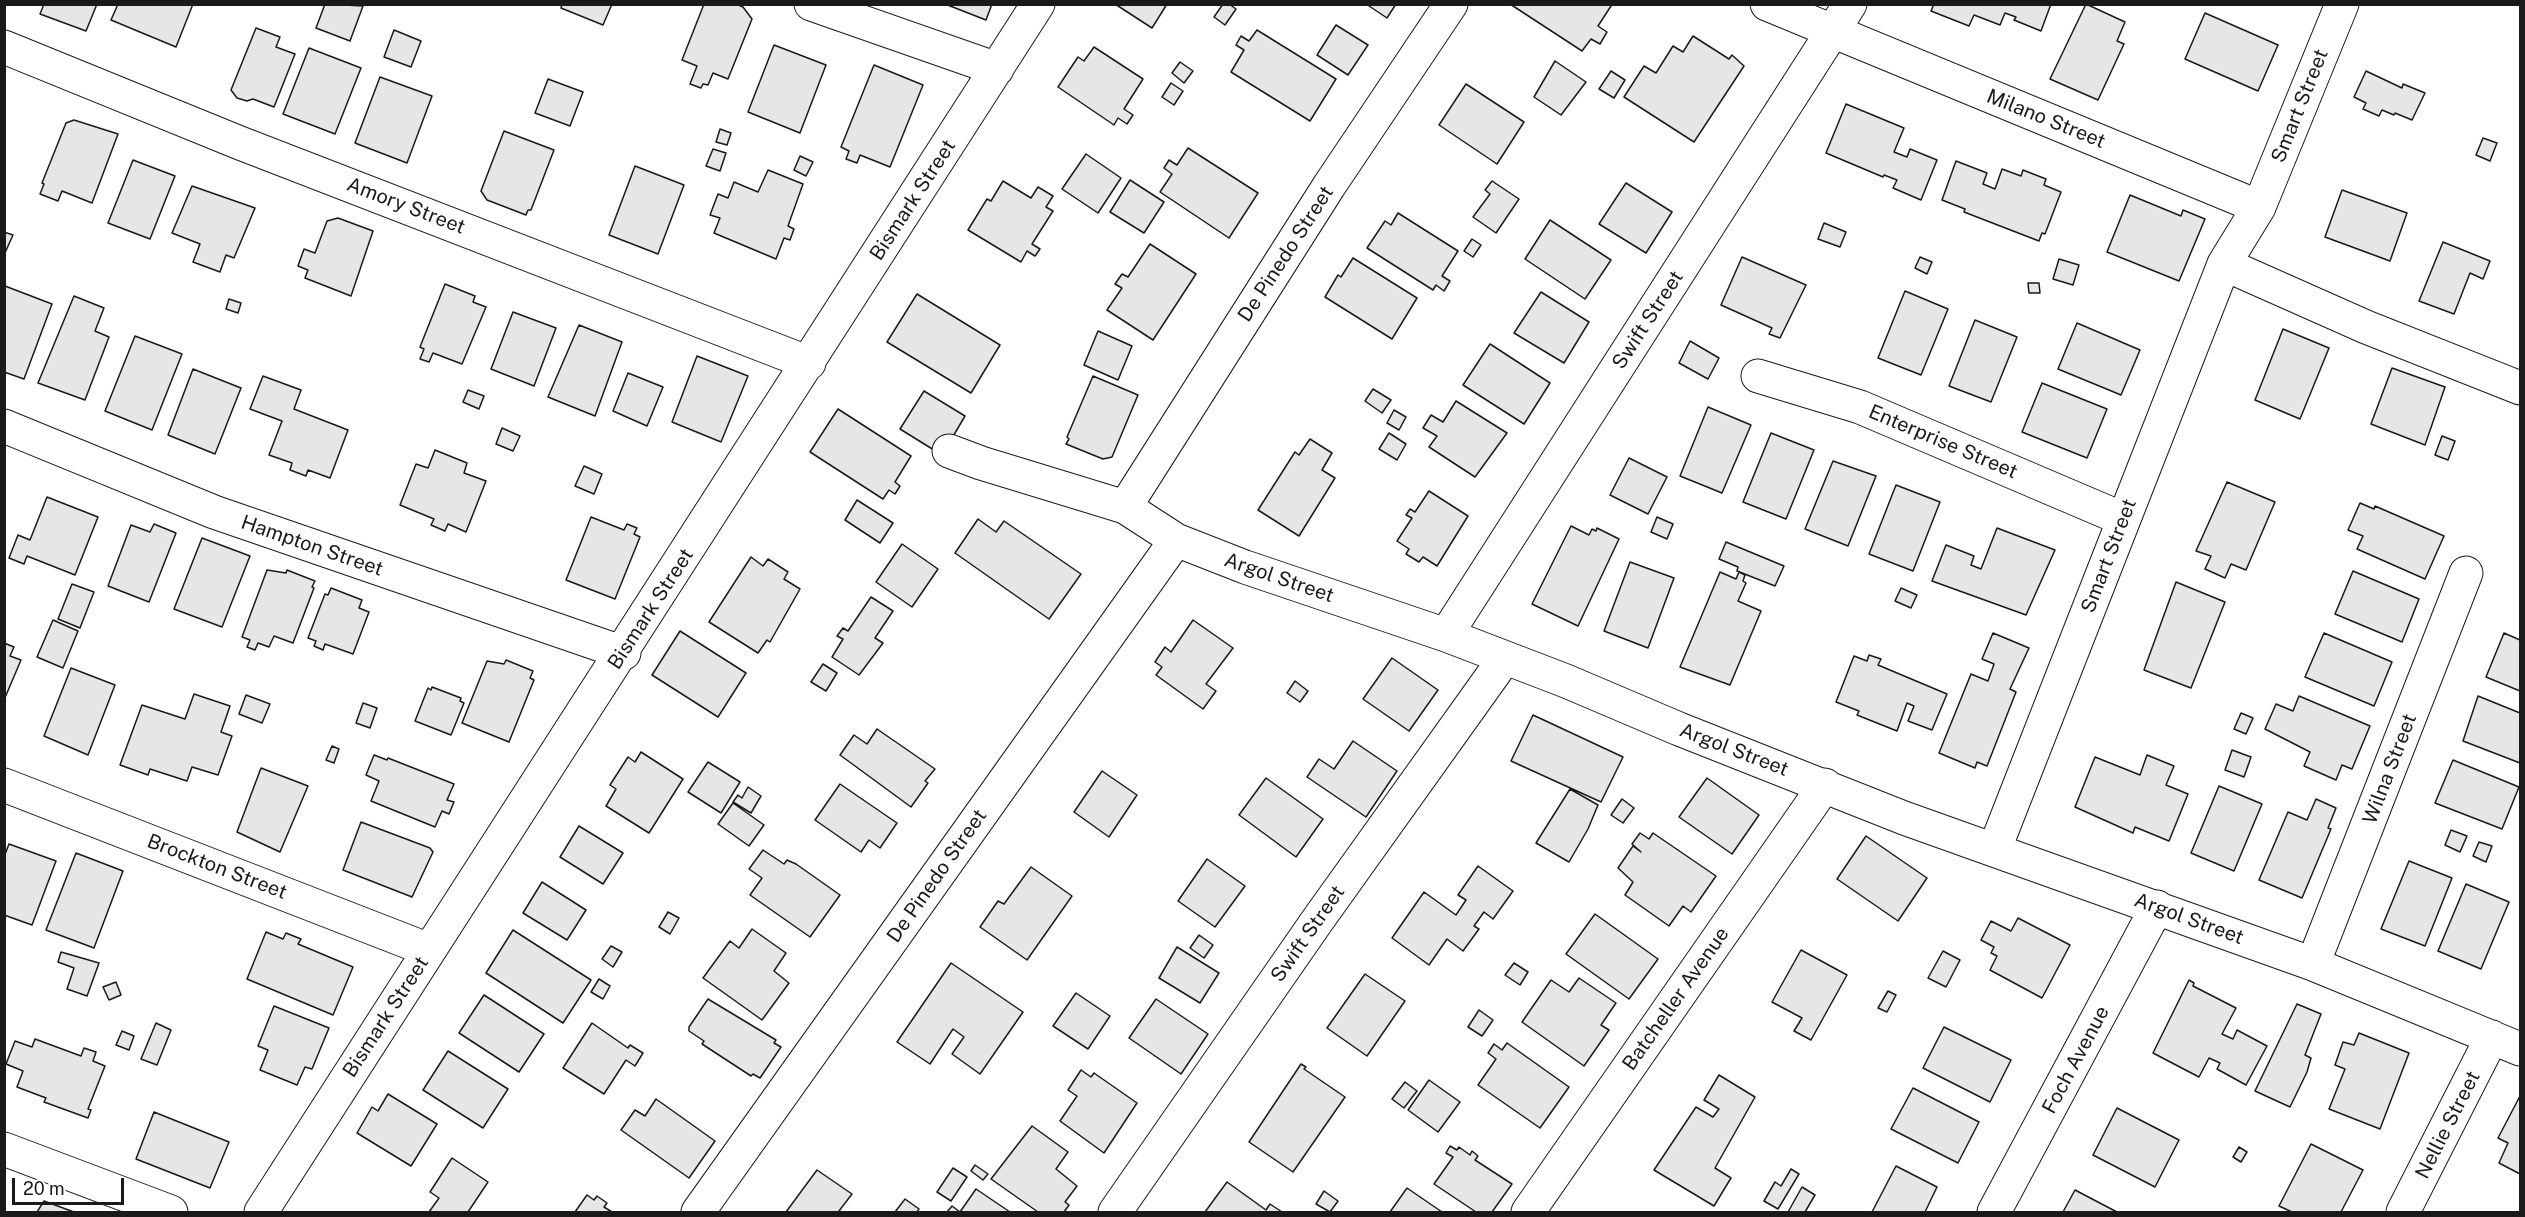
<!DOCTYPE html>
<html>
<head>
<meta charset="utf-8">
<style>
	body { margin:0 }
	#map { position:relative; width:2525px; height:1217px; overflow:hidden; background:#fff; font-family:"Public Sans",sans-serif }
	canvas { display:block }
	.frame { position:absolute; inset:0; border:6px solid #1a1a1a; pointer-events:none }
	.scale { position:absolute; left:12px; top:1178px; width:112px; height:27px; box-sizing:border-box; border:3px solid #1a1a1a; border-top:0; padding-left:8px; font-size:18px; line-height:21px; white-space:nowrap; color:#1a1a1a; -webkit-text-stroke:4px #fff; paint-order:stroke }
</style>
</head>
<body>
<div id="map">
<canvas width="2525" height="1217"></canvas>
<div class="frame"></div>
<div class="scale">20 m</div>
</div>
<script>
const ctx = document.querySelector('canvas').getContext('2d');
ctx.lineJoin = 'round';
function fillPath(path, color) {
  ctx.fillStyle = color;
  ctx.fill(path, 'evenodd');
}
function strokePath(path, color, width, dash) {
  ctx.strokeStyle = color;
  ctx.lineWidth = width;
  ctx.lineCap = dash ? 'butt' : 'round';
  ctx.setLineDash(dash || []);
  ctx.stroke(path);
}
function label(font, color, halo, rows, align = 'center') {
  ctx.font = font + ' "Public Sans",sans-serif';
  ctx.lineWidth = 4.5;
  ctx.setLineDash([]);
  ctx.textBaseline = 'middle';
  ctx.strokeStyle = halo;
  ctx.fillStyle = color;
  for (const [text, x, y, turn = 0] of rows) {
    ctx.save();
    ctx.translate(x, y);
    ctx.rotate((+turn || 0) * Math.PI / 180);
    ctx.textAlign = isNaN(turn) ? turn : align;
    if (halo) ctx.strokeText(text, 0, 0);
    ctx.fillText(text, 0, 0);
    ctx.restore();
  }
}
const building = new Path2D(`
	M44,4H97L86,31L40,14Z
	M118,4H193L176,47L111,20Z
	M325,4L363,6L350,41L316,28Z
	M562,4H612L603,25L561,8Z
	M704,4H736L743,7L752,19L728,79L713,73L708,85L703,84L701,88L690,84L697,66L682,60Z
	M945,4H992L986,20Z
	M1115,4H1167L1152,28Z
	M1223,4H1229L1236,9L1225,25L1214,17Z
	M1366,4H1396L1387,18Z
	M1510,4H1609L1611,6L1598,26L1607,32L1600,44L1591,39L1582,51Z
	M1934,4H2051L2041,31L2014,20L2016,17L2005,13L2000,25L1974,15L1969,26L1931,11Z
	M2086,4L2125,22L2117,41L2124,44L2098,100L2050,79Z
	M2205,13L2278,45L2258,91L2185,59Z
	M1336,25L1368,45L1348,75L1317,55Z
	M256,28L280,37L276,47L295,54L274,107L253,99L247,101L237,98L231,90Z
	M394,30L421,41L411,67L384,57Z
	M1257,30L1336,79L1310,121L1231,72L1244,50L1236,45L1241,36L1249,41Z
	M1693,36L1729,59L1732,55L1744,66L1694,142L1624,97L1644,66L1656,73L1673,46L1683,52Z
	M774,45L826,65L800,133L748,112Z
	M1094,47L1143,79L1124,109L1133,115L1127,124L1118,118L1114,125L1058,87L1078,57L1084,61Z
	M309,48L361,68L335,134L283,114Z
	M1555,61L1586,82L1561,115L1534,97Z
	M1180,62L1193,71L1184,83L1172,73Z
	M874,65L923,85L890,167L860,155L857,163L846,159L849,151L841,147Z
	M1611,71L1625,80L1614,98L1599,89Z
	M2366,71L2402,88L2403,84L2425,93L2412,120L2395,113L2394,115L2382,110L2379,116L2363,109L2366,103L2354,97Z
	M380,77L432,96L407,163L355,143Z
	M548,79L583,92L570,126L535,113Z
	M1171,83L1183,91L1174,105L1162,97Z
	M1466,84L1524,122L1497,164L1439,125Z
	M1846,104L1904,128L1894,152L1907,157L1910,149L1937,160L1921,200L1893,188L1897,180L1884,175L1883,177L1826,153Z
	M74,120L118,134L92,203L62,191L58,201L40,194L44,184L42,183L66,123Z
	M720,129L731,133L727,145L716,142Z
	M504,131L554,150L531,210H528L526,215L487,200L481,191Z
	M2483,138L2497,143L2490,161L2476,155Z
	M1188,148L1258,193L1229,238L1160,192L1172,174L1164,168L1169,160L1177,165Z
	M713,149L726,153L720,171L706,166Z
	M1086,154L1121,178L1098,213L1062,189Z
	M800,156L813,162L806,176L794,170Z
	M133,160L175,176L150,239L108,223Z
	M1956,161L1987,173L1983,184L1995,189L2002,169L2021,176L2023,170L2046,179L2044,185L2061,192L2045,234L2042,233L2039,241L1964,212L1965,209L1942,200Z
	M635,166L684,185L658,254L609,235Z
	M768,170L803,184L788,226L794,229L790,240L784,238L776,259L714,233L720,218L710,215L718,194L728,198L734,182L758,192Z
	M1130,180L1164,202L1144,233L1110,212Z
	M1003,181L1031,198L1038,187L1053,196L1046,207L1053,211L1032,244L1040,249L1035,256L1027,251L1021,262L968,230L987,199L991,201Z
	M1492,181L1519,199L1496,233L1473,217L1490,194L1485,190Z
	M1626,183L1672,212L1646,253L1599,224Z
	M192,186L255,208L234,258L226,255L220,272L193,262L200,244L172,233Z
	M2342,190L2407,213L2390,261L2325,237Z
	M2130,195L2181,216L2183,210L2205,219L2179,281L2107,252Z
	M1398,213L1458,251L1442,276L1450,281L1444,291L1436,285L1433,290L1367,248L1385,221L1391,225Z
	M338,218L373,231L351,296L305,278L308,270L298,266L304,249L315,253L327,221Z
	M1550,220L1611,260L1585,299L1525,259Z
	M1824,223L1846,232L1840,247L1818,239Z
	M4,232L13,235L4,255Z
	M1472,239L1481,245L1473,257L1464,251Z
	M2443,242L2490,261L2483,279L2470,273L2454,314L2419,301Z
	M1150,244L1196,274L1153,340L1107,310L1122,288L1115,284L1122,274L1128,277Z
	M1742,257L1806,285L1780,338L1769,334L1772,328L1721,305Z
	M1920,257L1932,262L1927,274L1915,268Z
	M1353,258L1417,298L1392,339L1325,297L1338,275L1341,277Z
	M2059,259L2079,265L2073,285L2053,279Z
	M2028,283H2039L2040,293H2029Z
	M445,284L475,296L473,302L486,307L462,364L433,353L429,362L420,359L424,349L420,347Z
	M5,286L52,304L24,379L4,372Z
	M1905,291L1948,309L1921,375L1878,358Z
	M1541,292L1589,322L1564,363L1514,333Z
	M917,294L1000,345L971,393L887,342Z
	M74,296L104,308L95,331L109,337L85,400L38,383Z
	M229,299L241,303L238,313L226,309Z
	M513,312L556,328L534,386L491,369Z
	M1975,320L2017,337L1991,402L1949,386Z
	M2077,323L2140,350L2121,395L2058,369Z
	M579,325L622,342L595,416L548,397Z
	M2283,329L2329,348L2300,419L2255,400Z
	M1098,331L1132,346L1118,380L1084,365Z
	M135,336L182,354L152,430L105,411Z
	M1690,341L1719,358L1708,379L1679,363Z
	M1490,344L1550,383L1524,424L1463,385Z
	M697,356L748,376L721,442L672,422Z
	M2392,368L2445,387L2425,445L2371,424Z
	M193,369L241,388L215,454L168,435Z
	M628,373L663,387L647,426L613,411Z
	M263,376L301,390L294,409L348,430L330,478L308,470L306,476L290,470L292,463L269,455L282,421L250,409Z
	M1093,376L1138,395L1112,457L1103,459L1066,444L1069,439L1067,437Z
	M2042,383L2107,409L2087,458L2022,432Z
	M1373,389L1391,400L1382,413L1365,401Z
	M468,390L484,396L479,409L463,402Z
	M924,391L965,416L942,455L900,429Z
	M1456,401L1507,433L1475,477L1429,447L1437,436L1423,428L1431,415L1443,422Z
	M1708,407L1751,425L1722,493L1680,476Z
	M838,409L911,456L895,482L900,486L895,494L889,490L883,499L810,452Z
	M1394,410L1406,417L1399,430L1387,423Z
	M502,428L520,436L513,451L496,444Z
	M1389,433L1406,444L1397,460L1379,449Z
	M1771,433L1814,450L1786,519L1743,502Z
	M2442,436L2455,441L2448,460L2435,455Z
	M1310,439L1332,453L1322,470L1335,478L1299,536L1258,510L1295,452L1299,455Z
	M435,450L467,463L464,473L486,481L466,532L448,524L445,531L431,525L434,519L400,505L416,464L428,468Z
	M1629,458L1667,477L1648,514L1610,495Z
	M1833,461L1876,476L1848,546L1805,529Z
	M584,466L602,474L594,494L575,486Z
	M2227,482L2275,502L2246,570L2231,564L2225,578L2205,569L2211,556L2196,551Z
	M1896,485L1940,502L1913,571L1869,554Z
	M1429,491L1468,516L1437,566L1423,557L1419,562L1406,554L1409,549L1397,541L1412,518L1406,515L1410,509L1415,512Z
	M47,497L98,517L75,575L27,556L24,564L9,558L18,535L30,540Z
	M857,500L893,523L880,543L845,520Z
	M2360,503L2374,509L2375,506L2444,536L2425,579L2357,549L2363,536L2348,530Z
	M591,517L624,530L627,524L637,528L634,534L640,537L615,599L566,580Z
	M1657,517L1673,524L1667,539L1651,532Z
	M978,519L996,532L1004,521L1081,574L1049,619L955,553Z
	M154,524L176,533L149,602L108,586L131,525L150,532Z
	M1571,526L1589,535L1592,529L1596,531L1597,528L1619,539L1578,626L1532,604Z
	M1997,528L2055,550L2026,615L1932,581L1946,545L1974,556L1971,565L1981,569Z
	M202,538L250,556L222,627L174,609Z
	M1726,542L1784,566L1775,586L1737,571L1738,567L1719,559Z
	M902,544L938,569L912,607L876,582Z
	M751,557L763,566L768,559L788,572L784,579L800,589L770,642L767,640L758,653L709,622Z
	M1630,562L1674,578L1648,648L1604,631Z
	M267,570L286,573L287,570L315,581L312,587L314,588L293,643L274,636L269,647L258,643L255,650L247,647L250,640L242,637Z
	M2353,571L2419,599L2402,642L2335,614Z
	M1720,572L1736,579L1739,572L1745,575L1743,581L1746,583L1738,601L1761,611L1730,685L1680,667Z
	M2176,582L2225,602L2191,688L2144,670Z
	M72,584L94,592L80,628L58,619Z
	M331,588L362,600L359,608L369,612L353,654L325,644L323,650L314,646L316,641L308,638L325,594L328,595Z
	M1901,588L1917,595L1911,608L1895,601Z
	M871,597L893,611L875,638L883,643L859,675L832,657L843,639L837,636L843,628L848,631Z
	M53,620L78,631L63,668L37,657Z
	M1193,620L1233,648L1206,684L1216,691L1203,709L1156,675L1162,667L1155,662L1165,647L1171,652Z
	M680,631L746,673L718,717L652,675Z
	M1993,633L2029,648L2010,689L2016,692L1987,766L1977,762L1975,768L1939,753L1971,674L1988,681L1994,664L1982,659Z
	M2324,633L2392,662L2374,706L2305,677Z
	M2504,633L2520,640V691L2486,677Z
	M4,643L14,647L10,656L21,660L4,700Z
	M1869,655L1881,659L1878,665L1947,694L1932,730L1908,721L1914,706L1907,703L1897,731L1857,715L1859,711L1836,702L1854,656L1867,661Z
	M1392,658L1438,690L1409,731L1363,699Z
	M506,660L533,671L530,678L534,680L509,742L462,723L487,661L504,664Z
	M823,664L837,673L826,691L811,682Z
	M71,668L115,685L88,755L44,736Z
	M1295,681L1308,691L1300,702L1287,693Z
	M432,687L461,698L460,701L464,703L451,735L415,721L428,688L431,690Z
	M194,694L230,706L221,732L232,736L218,775L192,767L187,781L150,769L148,775L120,765L142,705L185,719Z
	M246,695L270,704L262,723L239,714Z
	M2299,696L2370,726L2352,769L2342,765L2336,780L2304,766L2310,752L2265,729L2276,704L2293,711Z
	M2478,696L2520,713V763L2463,741Z
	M363,703L377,708L370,728L356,723Z
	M2241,713L2253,718L2246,734L2234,729Z
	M1533,715L1623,757L1601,802L1511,761Z
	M877,729L935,769L925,781L928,783L911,807L840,755L854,735L867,744Z
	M1353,741L1397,771L1366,817L1307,777L1319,759L1334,769Z
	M332,746L339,749L334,763L326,760Z
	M2232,750L2251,757L2244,777L2225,770Z
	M641,752L683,779L649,833L606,806L616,789L610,785L628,757L635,762Z
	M374,755L387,760L388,758L454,784L447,800L454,802L449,814L442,811L435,827L371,801L379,781L366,775Z
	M2147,755L2174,766L2166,785L2188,794L2169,841L2135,827L2133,833L2075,807L2095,757L2140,775Z
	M2453,760L2519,787L2502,829L2435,803Z
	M708,762L740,782L721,813L688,792Z
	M261,768L308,786L280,852L237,832Z
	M1102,771L1137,795L1109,837L1074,812Z
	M1266,778L1323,819L1296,857L1239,815Z
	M1707,778L1759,815L1732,854L1679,817Z
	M840,784L897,823L880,848L869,840L861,852L815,820Z
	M2219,786L2262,804L2234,871L2191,853Z
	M748,787L761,796L751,813L733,802L738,795L742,798Z
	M1570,789L1598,805L1588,829L1569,862L1536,843Z
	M1622,799L1634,808L1623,823L1611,815Z
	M2316,799L2336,808L2328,828L2331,829L2302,898L2259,880L2288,812L2307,820Z
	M733,803L764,825L749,846L718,824Z
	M361,822L430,848L433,852L412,897L343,870Z
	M579,826L623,853L603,884L560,857Z
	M2451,830L2467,836L2460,852L2445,845Z
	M1640,833L1649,839L1653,833L1716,876L1691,912L1683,906L1669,926L1625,895L1633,882L1618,868L1633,846L1641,852L1632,844Z
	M1866,836L1927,878L1898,921L1837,879Z
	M2479,842L2492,846L2486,862L2473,856Z
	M9,844L56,861L32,925L4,915V857Z
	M763,850L784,864L787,860L796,864L840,895L810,937L750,895L762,878L749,869Z
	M76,853L123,871L94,948L46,930Z
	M1207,859L1245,886L1215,927L1178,901Z
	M2409,861L2452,878L2425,946L2381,929Z
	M1478,866L1513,891L1493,919L1484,912L1474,926L1479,929L1463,951L1447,939L1429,965L1392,938L1424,892L1456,915L1466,900L1458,895Z
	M1031,867L1072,896L1027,960L980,927L998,901L1004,904Z
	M542,882L586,910L567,940L523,913Z
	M2466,884L2509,902L2481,969L2438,951Z
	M668,912L679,918L670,934L659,927Z
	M1595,914L1658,959L1629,999L1566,954Z
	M2018,918L2070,945L2042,998L1990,970L1997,956L1991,953L1994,947L1981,940L1991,921L2011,931Z
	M752,929L786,953L774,971L789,983L762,1020L703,978L730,941L739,948Z
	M513,930L591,980L563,1023L486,973Z
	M266,932L283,939L286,933L301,939L298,944L353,967L333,1015L247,979Z
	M1199,935L1213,945L1204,958L1190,948Z
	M611,946L622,952L613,967L602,959Z
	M1177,947L1219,973L1200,1003L1159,978Z
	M1801,950L1847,975L1811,1040L1794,1031L1802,1018L1772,1002Z
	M1943,951L1960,960L1946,987L1928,978Z
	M61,952L99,963L87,996L67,989L74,968L58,962Z
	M951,963L1023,1012L980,1074L952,1054L964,1037L953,1029L930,1064L897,1042Z
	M1514,963L1528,972L1520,985L1505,975Z
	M1365,974L1405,1001L1367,1056L1327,1028Z
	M1579,978L1616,1003L1601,1025L1609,1030L1584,1066L1522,1022L1551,980L1569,992Z
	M599,979L610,986L603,999L591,992Z
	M2189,980L2194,983L2193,986L2236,1008L2222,1034L2233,1039L2237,1030L2267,1046L2246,1085L2217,1069L2220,1063L2209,1058L2199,1077L2153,1053Z
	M116,982L121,995L109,1000L103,987Z
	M1888,991L1896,995L1887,1012L1878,1008Z
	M1076,993L1110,1016L1088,1049L1053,1026Z
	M484,995L544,1034L519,1072L459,1033Z
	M708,999L776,1040L774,1043L781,1047L760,1078L753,1074L751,1076L702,1044L704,1041L689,1031V1027Z
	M1156,999L1208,1034L1181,1074L1129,1038Z
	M2297,1004L2321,1014L2305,1055L2311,1058L2307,1072L2290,1107L2255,1091Z
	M274,1006L329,1028L312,1069L305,1067L297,1085L260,1070L268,1050L258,1046Z
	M1479,1010L1493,1020L1482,1036L1468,1027Z
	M156,1023L171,1030L157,1065L141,1059Z
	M592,1023L628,1048L630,1045L643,1053L635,1066L626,1060L604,1094L563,1068Z
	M1944,1027L2011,1060L1990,1102L1923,1068Z
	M122,1031L134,1036L129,1050L116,1045Z
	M2359,1033L2409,1053L2380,1129L2329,1109L2345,1069L2335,1065L2343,1042L2354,1045Z
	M35,1039L81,1056L84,1048L96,1052L93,1061L105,1066L88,1109L91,1110L88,1118L44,1102L46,1098L17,1087L23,1071L6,1064L15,1041L32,1047Z
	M1507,1043L1569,1087L1540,1128L1478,1085L1496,1059L1488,1053L1494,1044L1502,1050Z
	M448,1051L508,1089L483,1128L423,1090Z
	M1301,1064L1306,1067L1304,1069L1345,1097L1293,1172L1249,1142Z
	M1081,1070L1091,1077L1094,1073L1137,1103L1104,1153L1060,1121L1077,1096L1068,1090Z
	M1719,1075L1755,1097L1715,1168L1731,1178L1714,1206L1654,1170L1696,1107L1713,1117L1719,1109L1704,1100Z
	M1429,1080L1460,1102L1438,1132L1408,1110Z
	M1405,1082L1417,1091L1404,1108L1392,1099Z
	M1913,1088L1979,1122L1958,1163L1891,1129Z
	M388,1094L437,1124L411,1166L357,1133L372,1107L378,1111Z
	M2520,1096V1174L2499,1163L2508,1143L2498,1138Z
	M656,1099L715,1141L689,1178L621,1130L635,1110L645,1116Z
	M2117,1108L2179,1140L2155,1187L2093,1155Z
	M154,1112L229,1142L210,1188L136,1159Z
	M1032,1126L1068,1152L1056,1169L1077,1186L1065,1202L1069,1205L1064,1212H1038L991,1179Z
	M2311,1144L2363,1170L2341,1212H2292L2279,1206Z
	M1450,1146L1457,1150L1459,1147L1470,1155L1472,1151L1478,1156L1475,1160L1512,1184L1492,1212H1476L1434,1184L1453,1157L1446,1153Z
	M2239,1147L2247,1152L2241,1162L2233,1157Z
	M452,1158L488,1182L468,1212H429L439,1198L430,1192Z
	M975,1165L988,1174L983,1180L971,1171Z
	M1896,1166L1937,1187L1925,1212H1872Z
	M953,1168L967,1177L951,1201L937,1192Z
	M1791,1169L1799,1174L1778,1209L1764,1201L1775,1182L1781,1186Z
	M817,1170L852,1194L839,1211L841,1212H786Z
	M1227,1182L1266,1210L1270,1204L1282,1212H1205Z
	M1802,1187L1815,1195L1805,1212H1788Z
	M1407,1188L1442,1212H1390Z
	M976,1189L1010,1212H947L952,1206L960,1212Z
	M2075,1190L2117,1212H2063Z
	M1324,1191L1338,1201L1330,1212L1316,1204Z
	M587,1195L594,1200L597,1196L607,1203L604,1207L612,1212H575Z
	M905,1199L919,1209L917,1212H895Z
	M44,1201L74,1212H37Z`);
fillPath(building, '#e6e6e6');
strokePath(building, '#1a1a1a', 1.5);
const minor = new Path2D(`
	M811,4L997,69
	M1767,4L2259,207
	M4,47L240,143L809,363
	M2224,264L2366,327L2520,388
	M1758,376L1860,407L2123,519
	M4,426L214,512L624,653
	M949,451L981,463L1125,507L1176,540L1245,567L1446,635L1566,681L1679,729L1904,818L2313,964L2520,1049
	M1125,507L1329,186L1451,4
	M1446,635L1850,4
	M4,785L429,950
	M1995,848L2224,264L2259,207L2342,4
	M2313,964L2466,573
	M4,1149L171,1212
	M261,1212L1038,4
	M698,1212L1176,540
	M1115,1212L1317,921L1505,658
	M1528,1212L1825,785
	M1994,1212L2157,907
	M2403,1212L2492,1037`);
strokePath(minor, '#1a1a1a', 35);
strokePath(minor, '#fff', 33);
label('20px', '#1a1a1a', '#fff', [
	["Smart Street",2300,106,-68],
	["Milano Street",2046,119,22],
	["Bismark Street",913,200,-57],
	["Amory Street",406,206,21],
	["De Pinedo Street",1286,254,-57],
	["Swift Street",1648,320,-57],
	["Enterprise Street",1943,442,23],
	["Hampton Street",312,546,19],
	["Smart Street",2109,556,-69],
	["Argol Street",1279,578,19],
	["Bismark Street",651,609,-57],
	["Argol Street",1734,750,21],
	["Wilna Street",2390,769,-69],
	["Brockton Street",217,867,21],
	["De Pinedo Street",937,876,-55],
	["Argol Street",2189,919,20],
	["Swift Street",1308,934,-55],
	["Batcheller Avenue",1676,999,-55],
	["Bismark Street",386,1017,-57],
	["Foch Avenue",2076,1060,-62],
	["Nellie Street",2448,1125,-63]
]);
</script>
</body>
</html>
